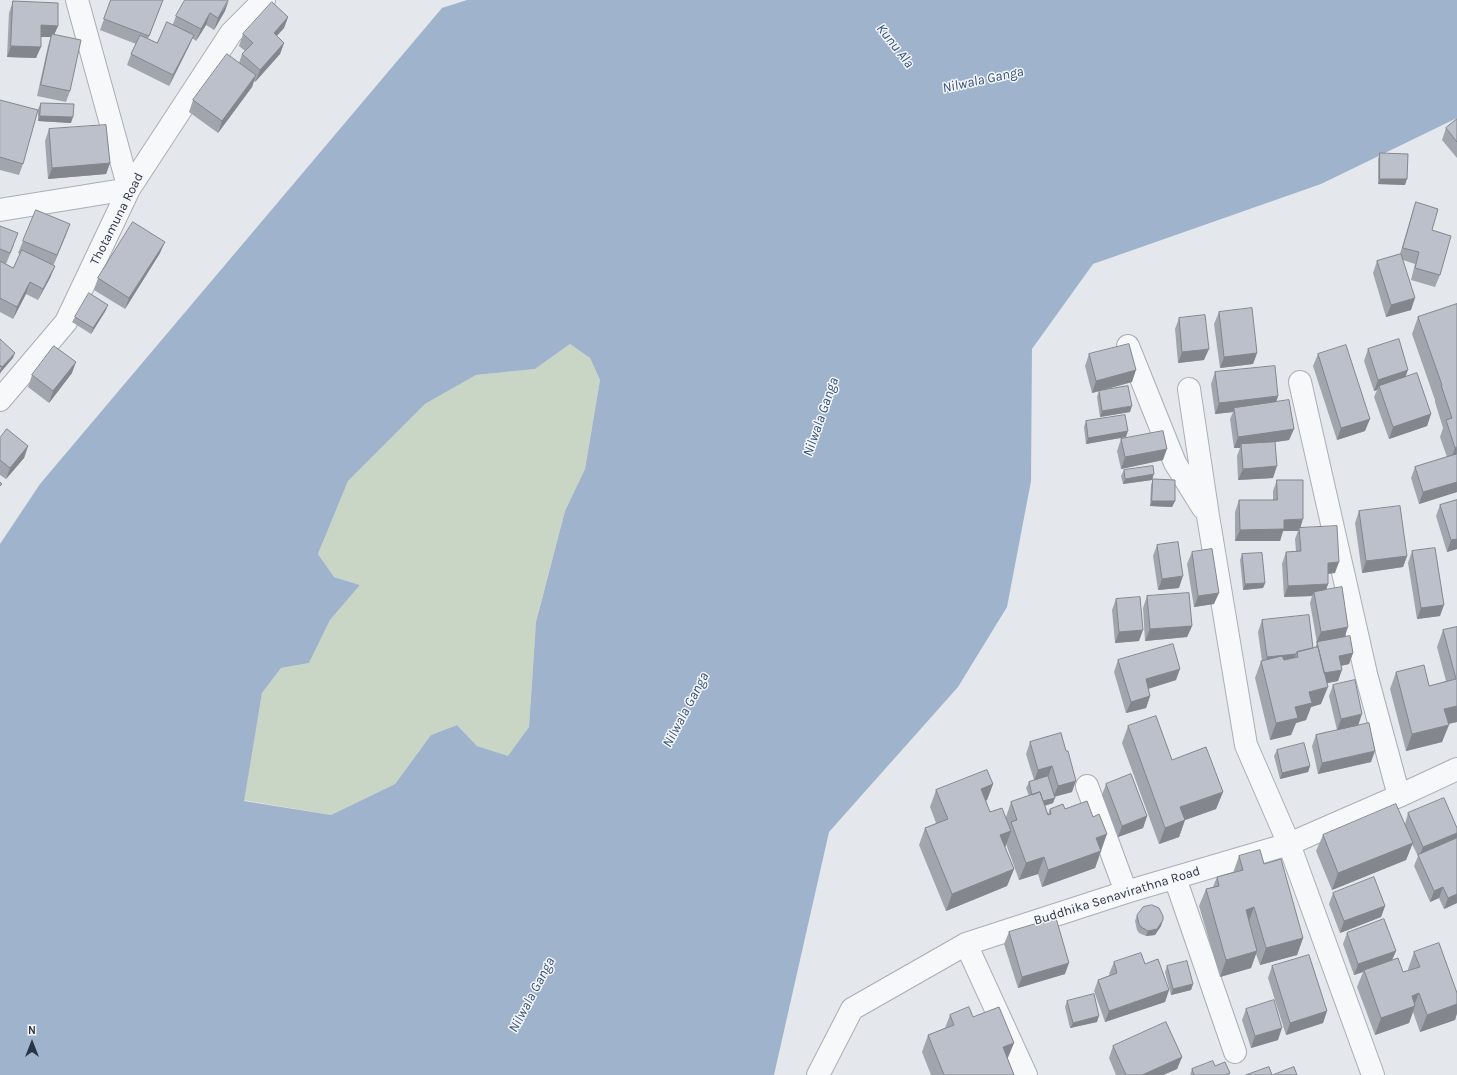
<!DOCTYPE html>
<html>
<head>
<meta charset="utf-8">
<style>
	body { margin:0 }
	#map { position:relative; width:1457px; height:1075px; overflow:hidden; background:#e4e7ec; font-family:Karla,sans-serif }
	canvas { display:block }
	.north { position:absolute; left:12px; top:1023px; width:40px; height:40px; -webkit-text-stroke:3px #f4f6f9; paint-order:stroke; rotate:0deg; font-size:11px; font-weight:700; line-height:16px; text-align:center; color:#2b3445 }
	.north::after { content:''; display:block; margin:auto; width:14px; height:18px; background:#2b3445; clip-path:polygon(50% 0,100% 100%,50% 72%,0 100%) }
</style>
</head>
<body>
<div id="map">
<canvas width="1457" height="1075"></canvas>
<div class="north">N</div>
</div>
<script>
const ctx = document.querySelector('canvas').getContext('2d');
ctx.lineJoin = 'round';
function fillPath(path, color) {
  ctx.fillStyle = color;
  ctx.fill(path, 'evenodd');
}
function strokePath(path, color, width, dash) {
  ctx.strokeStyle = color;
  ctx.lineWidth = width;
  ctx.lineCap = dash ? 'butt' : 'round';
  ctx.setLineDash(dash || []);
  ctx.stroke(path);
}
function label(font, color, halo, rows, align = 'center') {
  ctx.font = font + ' Karla,sans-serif';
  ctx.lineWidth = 3;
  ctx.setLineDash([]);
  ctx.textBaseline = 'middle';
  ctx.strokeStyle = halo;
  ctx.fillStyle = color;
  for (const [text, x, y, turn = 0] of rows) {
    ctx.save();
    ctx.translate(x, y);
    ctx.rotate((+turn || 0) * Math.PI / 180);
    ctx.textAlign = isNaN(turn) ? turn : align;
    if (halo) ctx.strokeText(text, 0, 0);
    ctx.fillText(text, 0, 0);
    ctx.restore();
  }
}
fillPath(new Path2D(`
	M570,344L590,358L600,380L585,469L565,511L536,622L529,727L508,757L477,746L457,725L431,735L395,784L331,815L243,800L262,693L281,668L309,663L330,620L360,585L334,577L318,554L348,481L425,404L476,375L535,369Z`), '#c9d6c5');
fillPath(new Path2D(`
	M467,0H1457V118L1321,184L1093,264L1032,349L1031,481L1007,607L958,687L829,832L774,1075H0V544L40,484L442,8ZM570,344L590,358L600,380L585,469L565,511L536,622L529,727L508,756L477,746L457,725L431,735L395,784L331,815L244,801L262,693L281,668L309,663L330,620L360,585L334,577L318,554L348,481L425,404L476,375L535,369Z`), '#9fb4cc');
const minor = new Path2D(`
	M0,210L129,189L77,0
	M1128,346L1175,463L1203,508
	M1300,382L1366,674L1399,796
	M1189,389L1208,516L1246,745L1289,844L1373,1075
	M0,400L66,322L129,189L231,33L264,0
	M1087,786L1126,892
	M1175,878L1235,1052
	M966,944L1026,1075
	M818,1075L852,1009L966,944L1126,892L1289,844L1399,796L1457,769`);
strokePath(minor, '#a9aeb7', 24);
strokePath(minor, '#f7f8fa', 22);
fillPath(new Path2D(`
	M111,0H163L148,39L157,43L173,24L176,16L225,11L214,30L206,25L196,41L192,38L189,46L169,86L127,65L131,54L136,44L100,30Z
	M13,1L58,26L54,35L70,91L66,102L37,96L48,46L51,37H41L36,58L7,57L9,13Z
	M288,17L284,28L277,36L284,43L280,54L255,82L254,81L252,87L218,133L189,112L193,100L239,63L242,54L245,51L239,46L243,34Z
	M0,100L23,164L19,175L0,170Z
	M41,103L71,123L38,121V109Z
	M1457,119V158L1442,140L1446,128Z
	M49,129L110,163L106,174L48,179L45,141Z
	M1380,153L1405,185L1378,184V159Z
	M1416,202L1432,230L1440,275L1435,287L1411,280L1415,264L1403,260L1411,310L1386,317L1373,273L1377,261L1400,254L1412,214Z
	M70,224L53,266H55L50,278L38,300L26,294L13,319L0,312V226L14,245L6,264L13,268L20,254L18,253L23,241Z
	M160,253L125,309L94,290L98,278Z
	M1457,304V492L1419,504L1411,478L1415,467L1447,457L1440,437L1443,428L1435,402V400L1412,334L1418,317Z
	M106,310L91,334L72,322L75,317Z
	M1219,312L1257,353L1253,364L1220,368L1214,324Z
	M1179,318L1204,360L1178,363L1175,329Z
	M1368,349L1406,377L1431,414L1427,426L1389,439L1374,397L1377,390L1374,391L1364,361Z
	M1089,354L1132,382L1092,393L1085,366Z
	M1318,354L1365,431L1337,440L1313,366Z
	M1215,372L1278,396L1276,402L1294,429L1289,440L1275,442L1273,478L1238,480L1237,456L1240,448H1234L1230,419L1233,412L1215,414L1211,384Z
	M72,373L49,403L28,387L32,375Z
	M1099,391L1130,412L1100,417L1097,397Z
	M1086,421L1126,437L1086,444L1084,427Z
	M0,438L28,446L24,458L6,479L0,475Z
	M1121,439L1163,460L1121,469L1117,451Z
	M1124,470L1152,480L1123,484L1121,476Z
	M1153,479L1175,501L1172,507L1150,506L1151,485Z
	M1277,480L1300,528L1335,573L1328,574V584L1326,590L1345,637L1353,653L1349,664L1341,666L1338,681L1326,683L1321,704L1311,707L1306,720L1296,723L1291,735L1270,740L1255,678L1261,661H1262L1258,632L1262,620L1313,648H1315L1317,643L1310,603L1312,596L1284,597L1282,564L1286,552L1296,551L1295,539L1298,531H1283L1280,541H1235V512L1239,500H1273V491Z
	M1457,500V549L1447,552L1436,516L1440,505Z
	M1359,511L1407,556L1403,567L1362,573L1355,523Z
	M1157,545L1179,588L1158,590L1153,556Z
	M1412,551L1440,616L1417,619L1408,563Z
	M1192,552L1214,604L1194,607L1187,564Z
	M1242,554L1265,583L1263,588L1243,590L1240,560Z
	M1147,596L1192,626L1187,637L1145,641L1143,608Z
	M1116,599L1139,641L1115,643L1112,610Z
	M1457,627V722L1448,724L1442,742L1406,751L1390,689L1396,672L1429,686L1446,681L1437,647L1443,630Z
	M1118,660L1176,680L1148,689L1150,696L1146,708L1126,713L1114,672Z
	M1333,685L1358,725L1371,762L1318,774L1312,746L1316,735L1337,730L1329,696Z
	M1128,726L1172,760L1223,792L1216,809L1185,820L1179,837L1159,844L1122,743Z
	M1061,733L1072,792L1054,797L1053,803L1045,806L1048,814L1050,809H1065L1101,851L1095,868L1042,887L1038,874L1019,880L1006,844L1005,848L1014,869L1007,886L946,911L919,845L925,828L936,823L930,807L936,790L993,784L987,800L986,801L990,812L1006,817L1011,802L1029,796L1026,788L1029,782L1034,780L1026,754L1030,742Z
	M1277,750L1310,766L1308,772L1280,779L1274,756Z
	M1106,784L1147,816L1143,828L1118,837L1102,795Z
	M1408,813L1457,828V837L1456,839L1457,903L1444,909L1439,898L1430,902L1414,866L1418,856L1412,844L1406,860L1332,890L1316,851L1323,835L1405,824Z
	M1239,856L1264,864L1303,938L1297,955L1260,965L1256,954L1251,968L1220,977L1199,906L1206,889L1213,887L1217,877L1233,873Z
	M1333,893L1385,906L1381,917L1340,933L1329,904Z
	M1137,915L1161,926L1155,935L1146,936L1139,933L1137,930L1135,921Z
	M1009,932L1065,974L1018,988L1004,944Z
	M1347,933L1396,951L1392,960L1403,972L1409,971L1408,969L1414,952L1457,993V1013L1455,1020L1420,1032L1413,1012L1409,1023L1375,1035L1357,987L1363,972L1354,975L1343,944Z
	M1114,962L1145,964L1169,990L1165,1002L1105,1022L1094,991L1098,980L1110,975L1109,974Z
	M1167,966L1193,984L1191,990L1171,995L1165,972Z
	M1272,966L1327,1011L1323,1023L1286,1035L1268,978Z
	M1067,1001L1097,1022L1070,1028L1065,1007Z
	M1246,1009L1278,1040L1251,1048L1242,1020Z
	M950,1015L973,1017L1008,1059L1014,1075H931L922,1052L928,1035L945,1028Z
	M1113,1046L1182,1057L1177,1069L1163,1075H1116L1109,1058Z
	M1215,1066L1230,1073L1229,1075H1190L1192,1069Z`), '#a1a5ae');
fillPath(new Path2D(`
	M229,0L225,11L214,30L218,18Z
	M210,13L206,25L196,41L201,29Z
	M288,17L284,28L269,44L274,33Z
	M41,25L58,26L53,37L52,34L51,37H37Z
	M194,35L189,46L169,86L173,75Z
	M284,43L280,54L255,82L260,70Z
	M11,46L41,47L36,58L7,57Z
	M256,75L252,87L218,133L222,121Z
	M40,116L73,117L71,123L38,121Z
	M110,163L106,174L48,179L52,168Z
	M1380,179H1407L1405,185L1378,184Z
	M70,224L66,235L53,266L57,255Z
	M165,242L160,253L125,309L129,298Z
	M55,266L50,278L38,300L43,289Z
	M30,282L26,294L13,319L17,307Z
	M1415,298L1411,310L1386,317L1391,305Z
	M108,305L106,310L91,334L93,328Z
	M1209,349L1204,360L1178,363L1182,352Z
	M15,353L13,358L1,372L0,374V371L2,367Z
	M1257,353L1253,364L1220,368L1224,357Z
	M76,362L72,373L49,403L53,391Z
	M1136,370L1132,382L1092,393L1096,381Z
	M1408,370L1404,381L1379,386L1377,390L1374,391L1378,380Z
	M1278,396L1274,408H1234L1233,412L1215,414L1219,403Z
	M1132,406L1130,412L1100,417L1102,411Z
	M1431,414L1427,426L1389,439L1393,427Z
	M1370,419L1365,431L1337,440L1341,428Z
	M1294,429L1289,440L1241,447V444L1240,448H1234L1238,437Z
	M1128,431L1126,437L1086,444L1088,438Z
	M28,446L24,458L6,479L10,468Z
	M1457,447V462L1449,464L1455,448Z
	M1167,449L1163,460L1121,469L1125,457Z
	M1277,466L1273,478L1238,480L1243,469Z
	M1154,474L1152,480L1123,484L1125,479Z
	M1457,482V492L1419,504L1423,492Z
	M1152,501H1175L1172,507L1150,506Z
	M1303,519L1300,529L1299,528L1298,531H1283L1280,541H1235L1240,530L1284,520Z
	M1457,539V549L1447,552L1451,540Z
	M1407,556L1403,567L1362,573L1366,561Z
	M1339,562L1335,573L1323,574L1328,563Z
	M1183,576L1179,588L1158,590L1162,579Z
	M1265,583L1263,588L1243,590L1245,584Z
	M1328,584L1324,595L1314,592L1312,596L1284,597L1288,586Z
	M1219,593L1214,604L1194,607L1198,596Z
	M1444,605L1440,616L1417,619L1421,608Z
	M1192,626L1187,637L1145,641L1150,629Z
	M1348,627L1344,639L1316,643L1321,632Z
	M1143,630L1139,641L1115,643L1119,632Z
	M1353,653L1349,664L1335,667L1339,656Z
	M1296,654L1292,665L1263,669L1267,657Z
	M1180,669L1176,680L1141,691L1146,679Z
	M1342,670L1338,681L1318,685L1323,673Z
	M1328,687L1321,704L1311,707L1306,720L1296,723L1291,735L1270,740L1276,723L1295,707L1309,692Z
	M1150,696L1146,708L1126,713L1131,702Z
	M1457,706V722L1438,726L1444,709Z
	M1362,714L1358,726L1337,730L1341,719Z
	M1449,725L1442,742L1406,751L1412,734Z
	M1375,751L1371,762L1318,774L1322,763Z
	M1052,766L1048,777L1034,781L1038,770Z
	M1310,766L1308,772L1280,779L1282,773Z
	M1076,781L1072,792L1053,797L1058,786Z
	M993,784L987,800L975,805L981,789Z
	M1223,792L1216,809L1174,824L1180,807Z
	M1055,798L1053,803L1033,809L1035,803Z
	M1147,816L1143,828L1118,837L1122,826Z
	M1185,820L1179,837L1159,844L1165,828Z
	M1011,831L1005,848L1000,835Z
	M1457,833V837L1454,844L1419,858L1423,847Z
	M1107,834L1095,868L1042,887L1048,870L1096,838Z
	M1413,843L1406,860L1332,890L1338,873Z
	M1044,857L1038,874L1019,880L1026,863Z
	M1014,869L1007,886L946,911L952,894Z
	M1443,887L1439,898L1430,902L1434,891Z
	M1457,894V903L1444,909L1448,898Z
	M1385,906L1381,917L1340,933L1344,921Z
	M1254,907L1248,924L1246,910Z
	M1163,920L1161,926L1155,935L1146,936L1148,931Z
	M1303,938L1297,955L1260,965L1266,948Z
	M1257,951L1251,968L1220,977L1226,960Z
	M1396,951L1391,962L1364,970L1363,972L1354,975L1358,964Z
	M1069,963L1065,974L1018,988L1022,977Z
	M1193,984L1191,990L1171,995L1173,989Z
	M1169,990L1165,1002L1105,1022L1109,1011Z
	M1419,993L1414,1006H1415L1409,1023L1375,1035L1381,1018L1412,996Z
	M1457,1004V1013L1455,1020L1420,1032L1427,1015Z
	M1327,1011L1323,1023L1286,1035L1290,1023Z
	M1099,1016L1097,1022L1070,1028L1073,1023Z
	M1282,1028L1278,1040L1251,1048L1255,1036Z
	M1014,1043L1007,1060L1003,1047Z
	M1182,1057L1177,1069L1163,1075H1142Z`), '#83868d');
const building = new Path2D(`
	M111,0H163L149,36L104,19Z
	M185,0H228L218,18L210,13L201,29L176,16Z
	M13,1L58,3V26L41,25V47L11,46Z
	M272,2L288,17L274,33L284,43L260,70L242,54L253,43L243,34Z
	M167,22L194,35L173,75L131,54L140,35L157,43Z
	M52,34L81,40L70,91L41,85Z
	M227,54L256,75L222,121L193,100Z
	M0,100L38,110L23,164L0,157Z
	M41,103L74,104L73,117L40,116Z
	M1457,119V142L1446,128Z
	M106,125L110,163L52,168L49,129Z
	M1380,153L1408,154L1407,179H1380Z
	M1416,202L1438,209L1432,230L1451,236L1440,275L1415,268L1419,252L1403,248Z
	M36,210L70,224L57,255L23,241Z
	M133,222L165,242L129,298L98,278Z
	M0,226L18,233L10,253L0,249Z
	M22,250L55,266L43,289L30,282L17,307L0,298V261L13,268Z
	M1401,254L1415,298L1391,305L1377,261Z
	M89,293L108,305L93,328L75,317Z
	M1457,304V447L1455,448L1446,420L1452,418L1441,385H1442L1418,317Z
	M1252,308L1257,353L1224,357L1219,312Z
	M1205,315L1209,349L1182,352L1179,318Z
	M0,339L15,353L2,367L0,365Z
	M1399,339L1408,370L1378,380L1368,349Z
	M1129,344L1136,370L1096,381L1089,354Z
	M1346,345L1370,419L1341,428L1318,354Z
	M54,346L76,362L53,391L32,375Z
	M0,366L2,368L0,371Z
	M1275,366L1278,396L1219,403L1215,372Z
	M1417,373L1431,414L1393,427L1379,386Z
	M1128,386L1132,406L1102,411L1099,391Z
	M1289,400L1294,429L1238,437L1234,408Z
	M1125,415L1128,431L1088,438L1086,421Z
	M7,429L28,446L10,468L0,460V438Z
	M1163,431L1167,449L1125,457L1121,439Z
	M1275,442L1277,466L1243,469L1241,444Z
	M1457,454V482L1423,492L1415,467Z
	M1153,466L1154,474L1125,479L1124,470Z
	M1153,479L1175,480V501H1152Z
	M1277,480H1303V519L1284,520V529L1240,530L1239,500H1277Z
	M0,482L2,484L0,486Z
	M1457,500V539L1451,540L1440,505Z
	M1400,506L1407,556L1366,561L1359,511Z
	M1337,526L1339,562L1328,563V584L1288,586L1286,552L1301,551L1299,528Z
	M1178,542L1183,576L1162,579L1157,545Z
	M1435,548L1444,605L1421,608L1412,551Z
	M1212,549L1219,593L1198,596L1192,552Z
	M1262,553L1265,583L1245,584L1242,554Z
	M1342,587L1348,627L1321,632L1314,592Z
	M1189,593L1192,626L1150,629L1147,596Z
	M1140,597L1143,630L1119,632L1116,599Z
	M1309,615L1313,648L1297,652L1296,654L1267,657L1262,620Z
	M1457,627V706L1444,709L1449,725L1412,734L1396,672L1424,665L1429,686L1456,679L1443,630Z
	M1350,636L1353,653L1339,656L1342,670L1324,673L1317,642Z
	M1173,644L1180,669L1146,679L1150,696L1131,702L1118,660Z
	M1318,647L1328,687L1309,692L1312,703L1295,707L1298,718L1276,723L1261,661L1282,656L1284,660L1298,657L1297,652Z
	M1355,680L1362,714L1341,719L1333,685Z
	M1156,716L1172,760L1206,747L1223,792L1180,807L1185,820L1165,828L1128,726Z
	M1369,723L1375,751L1322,763L1316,735Z
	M1061,733L1066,751H1068L1076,781L1058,786L1052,766L1038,770L1030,742Z
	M1304,743L1310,766L1282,773L1277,750Z
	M987,770L993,784L981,789L990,812L1002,808L1011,831L1000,835L1014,869L952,894L925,828L948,819L936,790Z
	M1131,774L1147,816L1122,826L1106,784Z
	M1048,776L1055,798L1043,801L1040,792L1032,795L1029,782Z
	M1040,792L1048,815L1051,814L1050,809L1063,804L1065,809L1087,801L1093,817L1099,814L1107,834L1096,838L1101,851L1048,870L1044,857L1026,863L1011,822L1017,820L1011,802Z
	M1444,798L1457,828V833L1423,847L1408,813Z
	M1396,804L1413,843L1338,873L1323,835Z
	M1457,838V894L1448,898L1443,887L1434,891L1418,855Z
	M1260,850L1264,864L1281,859L1303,938L1266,948L1254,907L1246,910L1257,951L1226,960L1206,889L1219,886L1217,877L1243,870L1239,856Z
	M1374,877L1385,906L1344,921L1333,893Z
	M1152,905L1159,908L1163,916V920L1157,929L1148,931L1141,927L1139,924L1137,915L1143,907Z
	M1056,918L1069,963L1022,977L1009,932Z
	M1384,919L1396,951L1358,964L1347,933Z
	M1439,943L1457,993V1004L1427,1015L1419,993L1412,996L1415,1006L1381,1018L1364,970L1398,958L1403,972L1420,967L1414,952Z
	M1141,953L1145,964L1158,959L1169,990L1109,1011L1098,980L1117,973L1114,962Z
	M1309,955L1327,1011L1290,1023L1272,966Z
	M1187,961L1193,984L1173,989L1167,966Z
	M1094,994L1099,1016L1073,1023L1067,1001Z
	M1274,1000L1282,1028L1255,1036L1246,1009Z
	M969,1007L973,1017L999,1007L1014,1043L1003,1047L1014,1075H944L928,1035L954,1025L950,1015Z
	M1166,1022L1182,1057L1142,1075H1126L1113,1046Z
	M1213,1061L1215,1066L1225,1062L1230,1073L1225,1075H1194L1192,1069Z
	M1269,1067L1272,1075H1246Z
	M1294,1067L1297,1075H1273Z`);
fillPath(building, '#bbc0ca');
strokePath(building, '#83868d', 1);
label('13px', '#2b3445', '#f4f6f9', [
	["Thotamuna Road",117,219,-63],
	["Buddhika Senavirathna Road",1117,896,-17]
]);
label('italic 14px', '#34527a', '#f4f6f9', [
	["Kunu Ala",895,46,52],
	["Nilwala Ganga",983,80,-12],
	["Nilwala Ganga",821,417,-71],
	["Nilwala Ganga",686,710,-62],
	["Nilwala Ganga",532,995,-62]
]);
</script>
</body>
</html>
